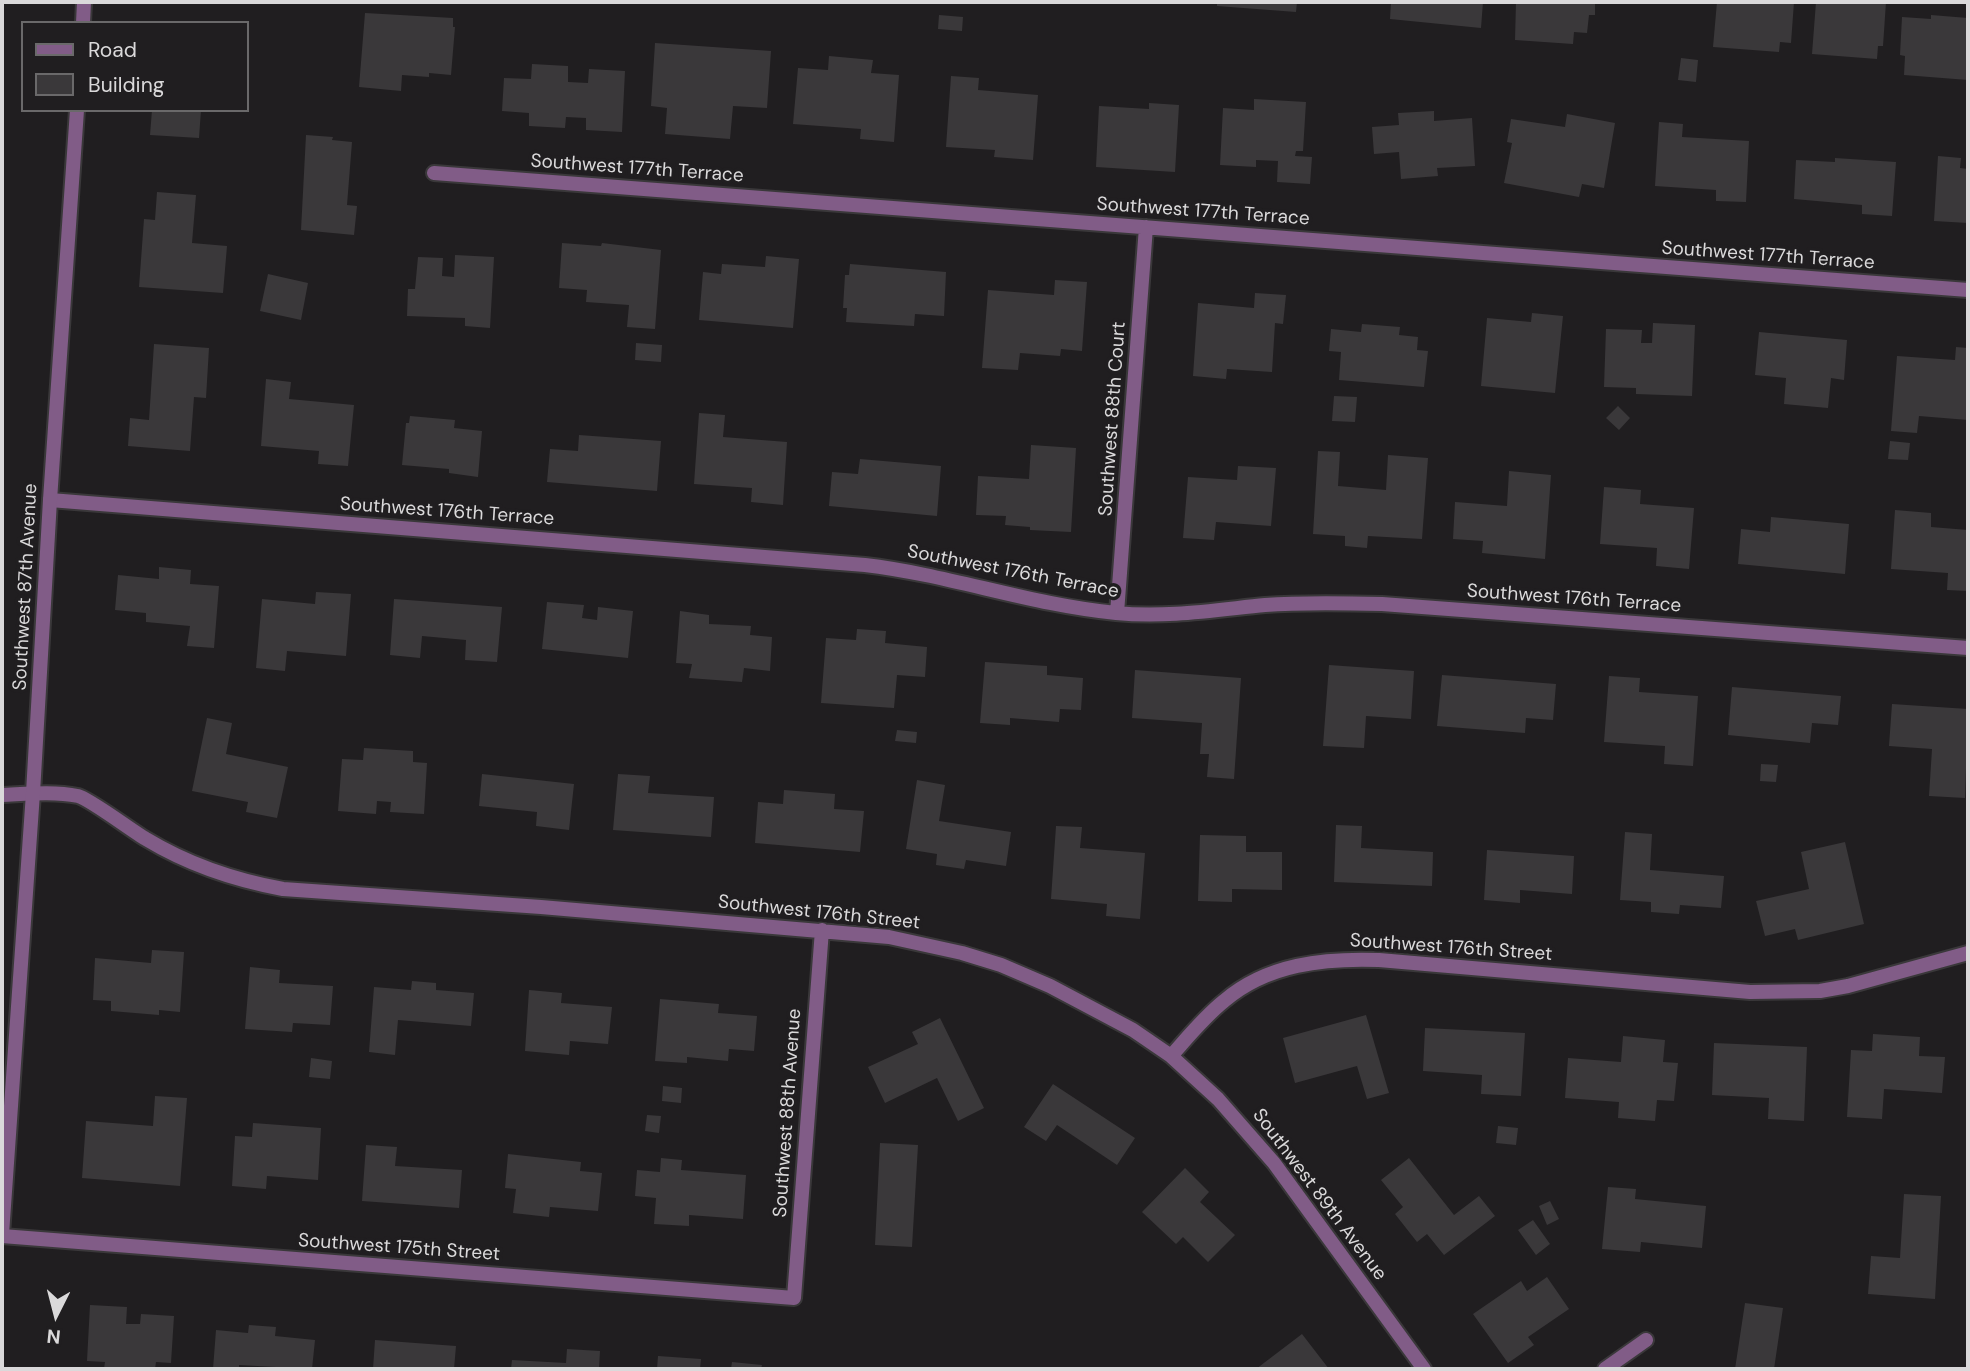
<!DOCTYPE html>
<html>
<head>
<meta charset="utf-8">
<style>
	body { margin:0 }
	#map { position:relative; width:1970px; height:1371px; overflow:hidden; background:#201e20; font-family:"DM Sans",sans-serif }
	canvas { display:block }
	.frame { position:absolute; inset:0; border:4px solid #dad9da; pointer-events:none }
	.legend { position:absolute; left:21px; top:21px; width:228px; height:91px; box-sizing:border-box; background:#201e20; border:2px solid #6a696a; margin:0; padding:9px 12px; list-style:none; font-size:21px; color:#dad9da }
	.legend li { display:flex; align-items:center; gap:14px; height:35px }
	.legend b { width:35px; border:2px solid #6a696a }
	.north { position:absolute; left:21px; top:1280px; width:70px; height:70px; -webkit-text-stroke:5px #201e20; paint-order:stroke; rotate:186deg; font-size:19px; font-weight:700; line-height:28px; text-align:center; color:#dad9da }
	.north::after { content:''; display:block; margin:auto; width:24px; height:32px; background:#dad9da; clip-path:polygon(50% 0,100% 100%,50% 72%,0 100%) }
</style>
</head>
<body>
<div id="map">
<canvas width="1970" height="1371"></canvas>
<div class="frame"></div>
<ul class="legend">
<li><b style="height:9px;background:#815c87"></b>Road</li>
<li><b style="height:19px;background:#3a383a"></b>Building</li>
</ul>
<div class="north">N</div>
</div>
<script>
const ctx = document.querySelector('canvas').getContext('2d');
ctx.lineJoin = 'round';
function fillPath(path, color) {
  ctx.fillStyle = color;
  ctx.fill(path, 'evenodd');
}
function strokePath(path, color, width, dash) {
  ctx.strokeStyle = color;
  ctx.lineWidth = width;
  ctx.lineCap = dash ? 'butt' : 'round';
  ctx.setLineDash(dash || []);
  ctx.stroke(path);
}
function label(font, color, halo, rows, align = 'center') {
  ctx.font = font + ' "DM Sans",sans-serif';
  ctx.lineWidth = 7;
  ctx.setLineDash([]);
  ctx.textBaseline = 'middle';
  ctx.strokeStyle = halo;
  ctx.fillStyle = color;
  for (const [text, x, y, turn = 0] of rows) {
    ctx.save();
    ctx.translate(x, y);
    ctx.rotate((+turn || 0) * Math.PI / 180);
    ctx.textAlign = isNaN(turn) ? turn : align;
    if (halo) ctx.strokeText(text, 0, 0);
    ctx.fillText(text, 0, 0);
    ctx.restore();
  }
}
fillPath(new Path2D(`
	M1217,2H1297L1296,12L1217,6Z
	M1391,2H1483L1481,28L1390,19Z
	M1516,2H1595V15H1589L1587,33L1574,32L1573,44L1515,40Z
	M1717,2H1794L1791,43L1780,42L1779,52L1713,47Z
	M1816,2L1846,4V2H1886L1883,46H1878L1877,59L1812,54Z
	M365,13L453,18V27H455L451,75L429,73V77L402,75L401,91L359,87Z
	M939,15L963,17L962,31L938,29Z
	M1931,15L1968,18V80L1904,75L1905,56L1900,55L1902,17L1931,19Z
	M655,43L771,51L767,108L733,106L730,139L665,134L667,108L651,106Z
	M829,56L873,60L871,73L899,75L894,142L860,139L861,129L793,124L798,68L828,70Z
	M1681,58L1698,60L1696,82L1678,80Z
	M532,64L568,66V82L588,83L589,69L625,71L622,132L586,130V118L566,117L565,128L529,126V113L502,111L504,78L531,79Z
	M951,76L979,78L978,90L1038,95L1033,160L994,157L995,150L946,147Z
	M1254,99L1306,102L1303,151H1296L1295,156L1312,157L1310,184L1277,182L1278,161L1256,160V167L1220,165L1223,108L1254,110Z
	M1149,103L1179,105L1175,172L1096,167L1099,106L1149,109Z
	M152,110H201L199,138L150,135Z
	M1434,111V121L1472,118L1475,166L1437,168L1438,176L1401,179L1399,152L1374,154L1372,127L1399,125L1398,113Z
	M1567,114L1615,123L1604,188L1582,184L1579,197L1504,183L1512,143L1507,142L1511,119L1565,127Z
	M1659,122L1683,124L1682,137L1749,141L1746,202L1716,201V190L1655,186Z
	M306,135L333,137L332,140L352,142L347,205L357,206L354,235L301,230Z
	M1938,156L1961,158L1960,168L1968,169V223L1934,221Z
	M1835,158L1896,162L1892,216L1862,214V205L1794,199L1796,160L1835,162Z
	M157,192L196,195L192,243L227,246L223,293L139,287L144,219L155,220Z
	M562,243L601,246L602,243L661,250L655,329L627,327L629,305L586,302L587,290L559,288Z
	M455,255L494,257L490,328L465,326V318L407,316L408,289H415L418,257L443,258L442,276L454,277Z
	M766,256L799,259L793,328L699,320L703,272L721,274L722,264L765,267Z
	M850,264L946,272L944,316L915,314L914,326L846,322L847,308H843L845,275H849Z
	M268,274L308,283L301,320L260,311Z
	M1055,280L1087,282L1082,351L1061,349L1060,356L1020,353L1018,370L982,368L988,290L1054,295Z
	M1255,293L1286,295L1283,324L1275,323L1272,372L1227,369L1226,379L1193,376L1198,303L1254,308Z
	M1532,313L1563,316L1555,393L1481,386L1487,318L1531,322Z
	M1653,323L1695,325L1692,396L1636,394V388L1604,387L1606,329L1642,330L1641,343H1652Z
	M1362,324L1400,327L1399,335L1418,337L1417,350L1428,351L1424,387L1339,380L1341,352L1329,351L1331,329L1361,332Z
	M1759,332L1847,340L1844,380L1831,378L1828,408L1784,404L1786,378L1755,375Z
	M636,343L662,345L661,362L635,360Z
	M154,344L209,348L206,398L194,397L190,451L128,446L130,418L149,420Z
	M1956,347L1968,348V420L1919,416L1917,433L1891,431L1897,356L1955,360Z
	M266,379L291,382L289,399L354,405L348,466L318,464L319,451L261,446Z
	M1334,396L1357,397L1355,422L1332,421Z
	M1618,406L1630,418L1619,430L1606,418Z
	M699,413L725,415L723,437L787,442L783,505L751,502L752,488L694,484Z
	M410,416L455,420L454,428L482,431L478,477L449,473V469L402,465L406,423H409Z
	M579,435L661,441L657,491L547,482L550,449L578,451Z
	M1890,441L1910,443L1908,460L1888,459Z
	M1031,445L1076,448L1071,532L1030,530V527L1005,525L1006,516L976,515L978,476L1029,479Z
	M1318,451L1340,452L1338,486L1386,490L1388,455L1428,458L1422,539L1368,536L1367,548L1345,546V536L1313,534Z
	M860,459L941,466L937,516L829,506L832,472L858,474Z
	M1238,466L1276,468L1271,526L1216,522L1214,540L1183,538L1188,477L1237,480Z
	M1509,471L1551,475L1545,559L1482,553L1483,541L1453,539L1455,502L1507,506Z
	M1604,487L1641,490L1640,504L1694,508L1689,569L1656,566L1657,548L1600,544Z
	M1895,510L1931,513V527L1968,530V591L1947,590L1948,573L1891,569Z
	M1771,517L1849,524L1845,574L1738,564L1741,529L1770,532Z
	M159,567L191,570L190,584L219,586L214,648L187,646L190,626L146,622V613L115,610L118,575L159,579Z
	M316,592L351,594L346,656L287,651L285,671L256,668L262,599L315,604Z
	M394,599L502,607L497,662L465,660L466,640L422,636L420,658L390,655Z
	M547,602L584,605L582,618L597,620L598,607L633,611L628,658L542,649Z
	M680,611L709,615V624L751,626L750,635L772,637L770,671L744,668L742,682L689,678L692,664L676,663Z
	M857,629L886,631L885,643L927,647L925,677L897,675L894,708L821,703L826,638L856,640Z
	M985,662L1047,666V675L1083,678L1081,710L1060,709L1059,722L1010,718V725L980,723Z
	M1329,665L1414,671L1411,719L1366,716L1364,748L1323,746Z
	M1135,670L1241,678L1234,779L1207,777L1209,754H1200L1202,723L1132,718Z
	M1442,675L1556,684L1553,720L1526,718L1525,733L1437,726Z
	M1609,676L1640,678L1639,692L1698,696L1693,766L1664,764L1665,746L1604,742Z
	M1732,687L1841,696L1838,725L1812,723L1810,743L1728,735Z
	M1892,704L1968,709L1965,798L1929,796L1932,749L1889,746Z
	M207,718L232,723L226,754L288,767L277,818L246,812L248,802L192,791Z
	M897,730L917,732L916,743L895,741Z
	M364,748L413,751V762L427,763L424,814L390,812L391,802L377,801L376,814L338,811L342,759L363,760Z
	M1761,764L1778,765L1776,782L1760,781Z
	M482,774L574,784L569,830L536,826L537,812L479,806Z
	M618,774L650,776L648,793L714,797L711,837L613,830Z
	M917,780L945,785L939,821L1011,832L1006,866L966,860L964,869L936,865L937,854L906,849Z
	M784,790L835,794L834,809L864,811L860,852L755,843L758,802L783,804Z
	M1336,825L1362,826L1361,848L1433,852L1432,886L1334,882Z
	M1056,826L1082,827L1080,848L1145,853L1140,919L1106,916L1107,904L1051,899Z
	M1625,832L1652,834L1650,870L1724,876L1721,908L1680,905L1679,914L1651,912V902L1620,900Z
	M1200,835L1246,836V852H1282V890L1232,889V902L1198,901Z
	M1845,842L1864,924L1798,940L1795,929L1765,936L1756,901L1809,889L1801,852Z
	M1487,850L1574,856L1572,894L1520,890V903L1484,900Z
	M152,950L184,952L180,1012L159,1010V1015L111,1011V1001L93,1000L95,958L151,963Z
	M250,967L280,970L279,983L333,986L330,1025L293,1023L292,1032L245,1029Z
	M412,981L436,983V990L474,993L471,1026L398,1020L395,1055L369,1052L374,987L411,990Z
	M529,990L562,993L561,1003L612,1007L608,1044L570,1041L569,1055L525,1051Z
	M660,999L719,1004L718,1013L757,1016L754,1051L729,1049L728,1061L687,1057V1063L655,1061Z
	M1366,1015L1389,1093L1367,1099L1357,1066L1295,1083L1283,1038Z
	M940,1018L984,1108L958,1121L937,1078L885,1103L868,1067L918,1044L912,1032Z
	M1425,1028L1525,1033L1521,1096L1481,1094L1482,1075L1423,1071Z
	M1873,1034L1920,1037L1919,1056L1945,1057L1942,1093L1884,1089L1882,1119L1847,1117L1851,1050L1872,1051Z
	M1623,1036L1665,1040L1663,1062L1678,1063L1674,1101L1657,1100L1655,1121L1618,1118L1619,1102L1565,1098L1568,1058L1621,1062Z
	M1714,1043L1807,1047L1804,1121L1768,1119L1769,1098L1712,1095Z
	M311,1058L332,1061L330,1079L309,1077Z
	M1053,1084L1135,1138L1117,1165L1057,1125L1046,1141L1024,1127Z
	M663,1086L682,1088L681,1103L662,1101Z
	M155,1096L187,1098L180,1186L82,1178L86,1121L153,1126Z
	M647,1115L661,1116L659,1133L645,1131Z
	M253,1123L321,1128L318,1180L267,1176L266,1189L232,1186L235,1136L252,1137Z
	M1498,1126L1518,1128L1516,1145L1496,1143Z
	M880,1143L918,1145L912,1247L875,1245Z
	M366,1145L397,1147L395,1166L462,1170L459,1208L362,1201Z
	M508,1154L581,1162L580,1171L602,1173L598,1211L550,1207L549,1217L513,1213L516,1189L505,1188Z
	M661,1158L682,1160L681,1170L746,1175L743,1219L689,1215V1226L654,1224L656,1198L635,1196L637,1170L660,1172Z
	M1409,1158L1454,1215L1479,1196L1495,1216L1444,1255L1427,1234L1417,1242L1395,1214L1403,1207L1381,1180Z
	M1185,1168L1209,1192L1200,1202L1235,1235L1208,1262L1183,1237L1176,1244L1142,1212Z
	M1608,1187L1636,1189L1635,1199L1706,1206L1702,1248L1641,1242L1640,1252L1602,1249Z
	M1904,1194L1941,1196L1935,1299L1868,1294L1871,1256L1900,1258Z
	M1550,1201L1559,1219L1547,1225L1539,1206Z
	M1533,1220L1550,1244L1536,1255L1518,1230Z
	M1547,1277L1569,1309L1528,1337L1534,1345L1508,1363L1473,1314L1521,1281L1527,1291Z
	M1745,1303L1783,1308L1774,1369H1735Z
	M90,1305L127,1307L126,1324H140L141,1314L174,1316L171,1363L156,1362L155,1369H104L105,1362L87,1361Z
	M249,1325L276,1327L275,1336L315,1340L312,1369L239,1365V1369H213L216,1330L248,1333Z
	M1302,1334L1329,1369H1256Z
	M375,1340L456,1346L454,1369H373Z
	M567,1349L600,1351L599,1369H511L512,1360L566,1363Z
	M658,1356L701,1359L700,1369H657Z
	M732,1362L762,1365L761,1369H731Z`), '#3a383a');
const minor = new Path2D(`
	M434,173L1968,290
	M50,500L865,565C950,575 1031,605 1116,613C1166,618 1215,610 1265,605C1304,602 1343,603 1382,604L1968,648
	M1117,613L1146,227
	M2,795C26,794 53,791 78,796C90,799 132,831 146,839C189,865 234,880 283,889L541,907L889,937L962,953L1001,965L1050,986L1133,1030L1171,1056L1218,1099L1274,1163L1424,1369
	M1171,1056C1188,1037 1204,1017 1224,1001C1267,964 1324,958 1379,960L1750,992L1820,991L1848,986L1968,953
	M2,1236L794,1298L822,930
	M1605,1369L1646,1340`);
const tertiary = new Path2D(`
	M83,23L84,2
	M2,1234L33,793L50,500L77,110`);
strokePath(minor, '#3a383a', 18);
strokePath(tertiary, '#3a383a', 18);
strokePath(minor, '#815c87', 14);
strokePath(tertiary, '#815c87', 14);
label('19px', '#dad9da', '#201e20', [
	["Southwest 177th Terrace",637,169,4],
	["Southwest 177th Terrace",1203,212,4],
	["Southwest 177th Terrace",1768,256,4],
	["Southwest 88th Court",1113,419,-86],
	["Southwest 176th Terrace",447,512,4],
	["Southwest 176th Terrace",1013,572,11],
	["Southwest 87th Avenue",26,587,-87],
	["Southwest 176th Terrace",1574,599,4],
	["Southwest 176th Street",819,913,6],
	["Southwest 176th Street",1451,948,4],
	["Southwest 88th Avenue",788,1113,-86],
	["Southwest 89th Avenue",1319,1195,53],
	["Southwest 175th Street",399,1248,4]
]);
</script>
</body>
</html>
